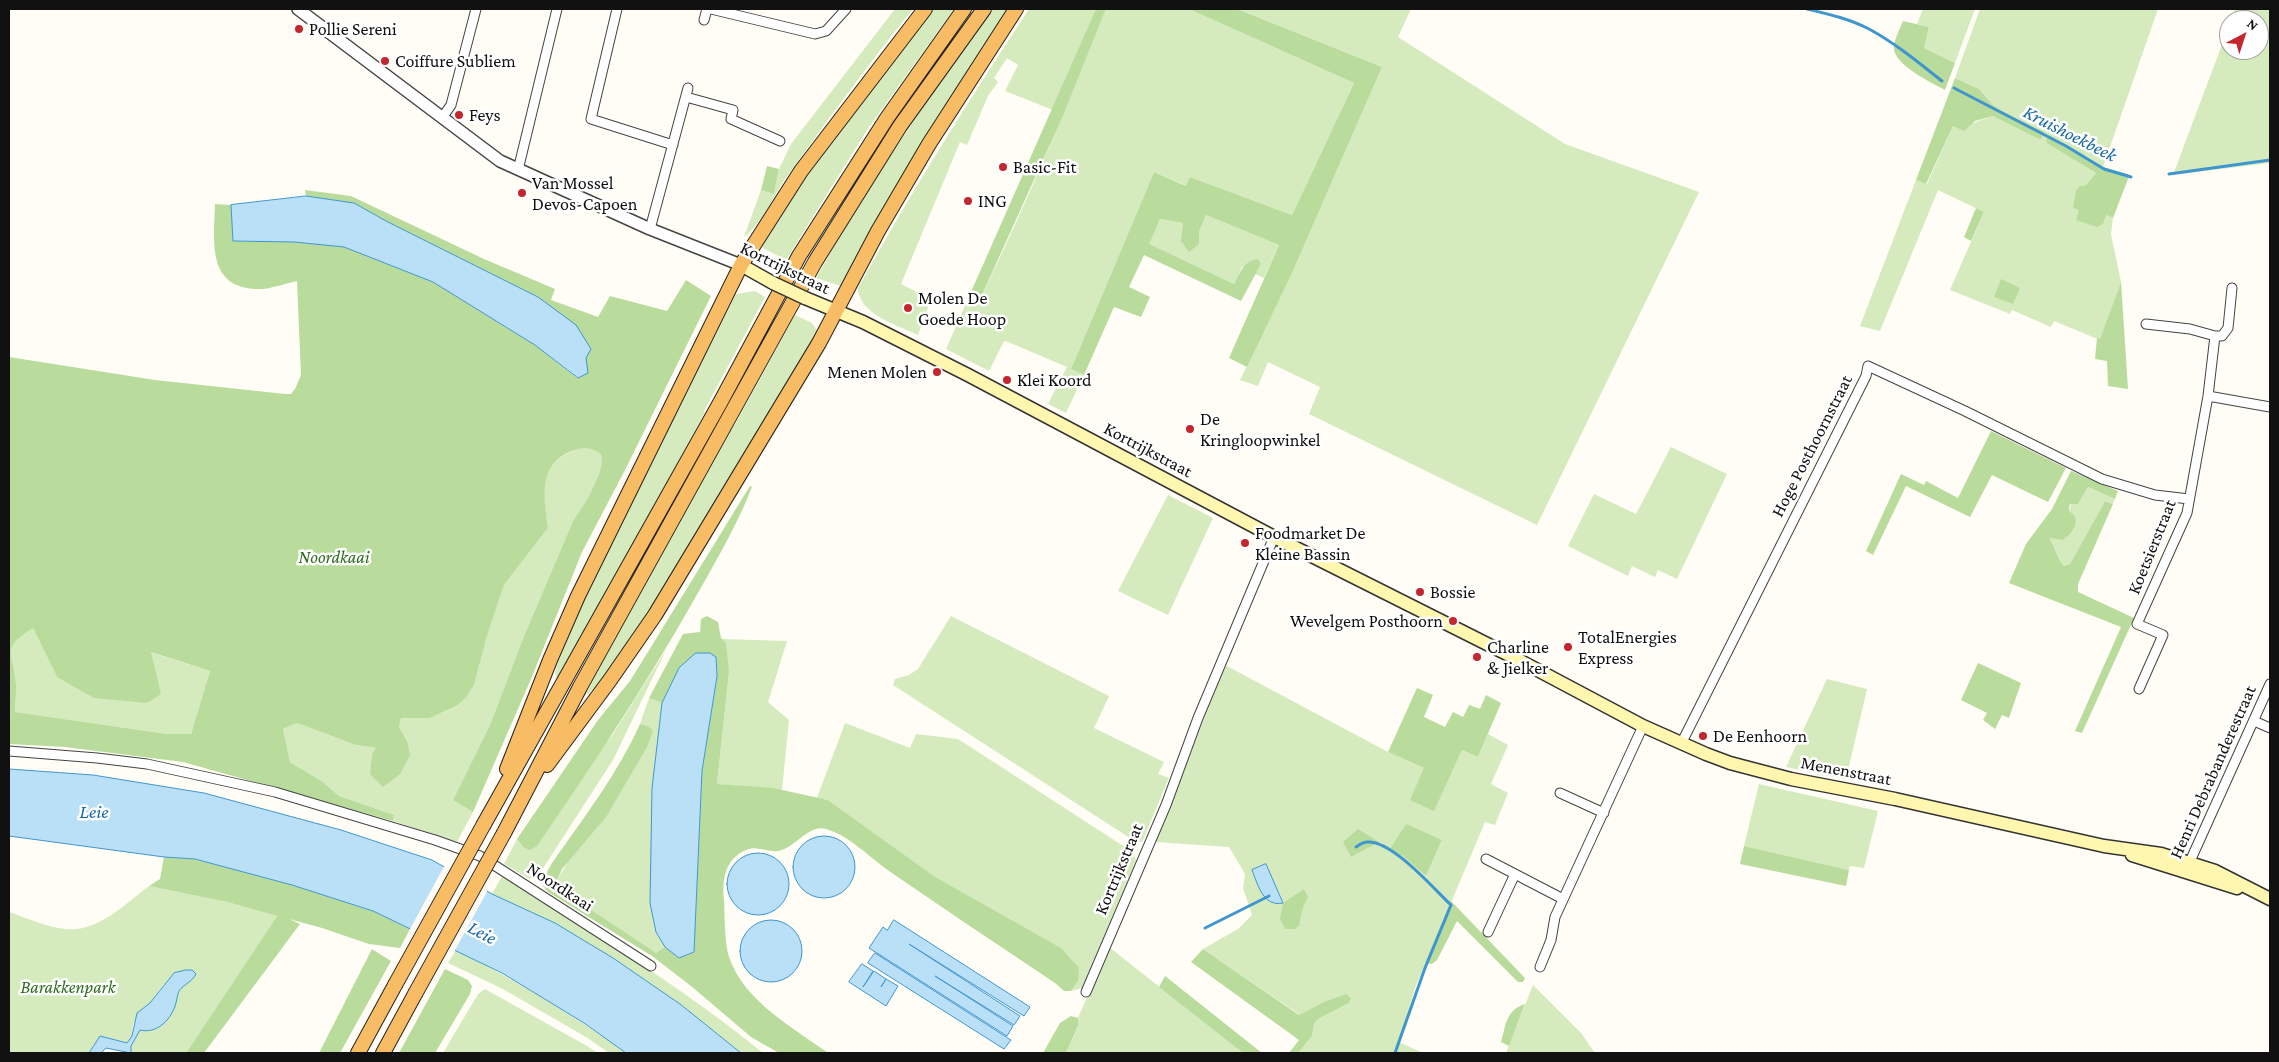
<!DOCTYPE html>
<html>
<head>
<meta charset="utf-8">
<style>
	body { margin:0 }
	#map { position:relative; width:2279px; height:1062px; overflow:hidden; background:#fffdf5; font-family:"Crimson Pro",serif }
	canvas { display:block }
	.frame { position:absolute; inset:0; border:10px solid #111; pointer-events:none }
	.north { position:absolute; left:2219px; top:10px; width:50px; height:50px; box-sizing:border-box; background:#fff; border:1px solid #a0a0a0; border-radius:50%; rotate:40deg; font-size:14px; font-weight:700; line-height:20px; text-align:center; color:#111 }
	.north::after { content:''; display:block; margin:auto; width:18px; height:22px; background:#c4262e; clip-path:polygon(50% 0,100% 100%,50% 72%,0 100%) }
</style>
</head>
<body>
<div id="map">
<canvas width="2279" height="1062"></canvas>
<div class="frame"></div>
<div class="north">N</div>
</div>
<script>
const ctx = document.querySelector('canvas').getContext('2d');
ctx.lineJoin = 'round';
function fillPath(path, color) {
  ctx.fillStyle = color;
  ctx.fill(path, 'evenodd');
}
function strokePath(path, color, width, dash) {
  ctx.strokeStyle = color;
  ctx.lineWidth = width;
  ctx.lineCap = dash ? 'butt' : 'round';
  ctx.setLineDash(dash || []);
  ctx.stroke(path);
}
function label(font, color, halo, rows, align = 'center') {
  ctx.font = font + ' "Crimson Pro",serif';
  ctx.lineWidth = 5;
  ctx.setLineDash([]);
  ctx.textBaseline = 'middle';
  ctx.strokeStyle = halo;
  ctx.fillStyle = color;
  for (const [text, x, y, turn = 0] of rows) {
    ctx.save();
    ctx.translate(x, y);
    ctx.rotate((+turn || 0) * Math.PI / 180);
    ctx.textAlign = isNaN(turn) ? turn : align;
    if (halo) ctx.strokeText(text, 0, 0);
    ctx.fillText(text, 0, 0);
    ctx.restore();
  }
}
fillPath(new Path2D(`
	M895,9H913C868,64 827,121 785,179C774,196 759,227 744,237L761,190L774,194L779,169L791,144Z
	M931,9H954L867,130L786,260L763,248L761,244L816,161Z
	M993,9H1011L841,286L816,278C869,185 929,95 993,9Z
	M1029,9H1096L1053,110L1005,91L1018,65L1007,58L994,78L998,82L988,96L967,145L960,142L901,284L931,299L918,335C899,326 858,314 858,288C911,192 969,100 1029,9Z
	M1106,9H1189L1354,83L1292,215L1190,177L1187,186L1154,172L1071,369L1084,375L1066,413L1048,404L1067,367L1008,342L1004,341L989,371L946,349L971,292L981,297C1027,203 1067,106 1106,9Z
	M1237,9H1411L1398,37L1565,144L1699,192L1537,525L1309,414L1320,387L1268,362L1258,386L1240,380L1293,271L1382,67Z
	M1923,9H1975L1955,63L1924,48L1929,27L1917,24Z
	M1980,9H2158L2103,167L2086,156L2048,144L2096,173L2086,185L2080,186L2106,215L2113,218L2111,234L2121,282L2100,340L2054,321L2051,327L2012,310L2010,314L1950,290L1984,212L1938,190L1880,331L1860,326L1916,180L1927,184L1953,126L1970,124L1993,116L2044,133L2002,111L1993,105L1979,89L1955,78Z
	M2235,9H2270V163L2173,175L2229,26V50H2259V20H2231Z
	M1206,215L1279,245L1264,278L1255,274L1261,264L1242,267L1234,284L1148,244L1160,219L1183,223V230L1199,244V232Z
	M755,291L765,297L704,411L705,412L558,681L555,673L557,665L581,606L736,294Z
	M795,315L812,323L818,332L642,624L597,686L582,698L731,425L734,426Z
	M581,447L593,449L601,454L602,463L599,474L589,496L573,521L524,636L490,725L453,800L473,812L457,842L393,821L394,815L339,796L323,782L290,762L283,729L297,723L356,745L376,748L407,741L399,727L401,718H430L458,705L474,685L487,636L504,585L548,528C542,486 537,465 581,447Z
	M1671,447L1727,474L1677,579L1658,570L1655,577L1632,566L1628,576L1568,546L1594,494L1636,514Z
	M2088,487L2115,499L2113,504L2105,501L2070,564L2064,566L2060,561L2050,537L2063,540L2071,504H2078Z
	M1168,495L1213,518L1168,615L1118,591Z
	M951,616L1109,696L1094,728L1164,762L1158,774L1169,778L1142,842L1133,840L893,685L895,679L909,675L918,669Z
	M33,628L57,677L150,652L210,671L191,734H167L14,712L16,685L9,649L13,640Z
	M721,639L787,641L768,702L789,720L782,790L717,784L729,672Z
	M666,650L613,760L538,876L530,879L504,864L517,839L523,847L613,734Z
	M1225,665L1388,752L1424,768L1434,810L1462,750L1478,757L1488,734L1508,745L1491,784L1508,793L1495,825L1485,822L1415,988L1399,1042L1423,1053H1298L1312,1036L1314,1024L1318,1019L1349,1003H1322L1300,1015L1203,949L1238,929L1252,915L1243,888L1245,874L1229,847L1155,842C1181,784 1201,723 1225,665ZM1442,840L1426,876L1403,856Z
	M1827,679L1867,689L1846,779L1786,767Z
	M649,698L662,703L652,788L656,932L665,947L656,954L571,898L558,888L557,880L648,726L640,724Z
	M845,723L910,748L916,734L958,739L1131,851L1136,860L1082,988L1071,991L1078,981L828,800L817,798Z
	M1759,784L1878,811L1864,868L1850,866L1849,870L1744,846Z
	M502,876C591,932 681,986 763,1053H741L680,1004L613,958L555,923L492,894Z
	M149,886L227,902L277,916L186,1053H131V1046L140,1030C155,1034 162,1025 171,1015L164,984L150,1003L143,1008L133,1024L132,1036L127,1043L100,1036L89,1053H9V912C27,918 46,927 65,929C97,933 125,904 149,886Z
	M1109,947L1243,1053H1066L1078,1027V1018Z
	M456,950C515,980 572,1014 626,1053H609L586,1037L501,988L448,963Z
	M1533,985L1581,1033L1595,1053H1506Z
	M485,989L587,1046L598,1053H443L478,994Z`), '#d5ebbd');
fillPath(new Path2D(`
	M1096,9H1106L1062,118L981,297L971,292Z
	M1189,9H1237L1382,67L1293,271L1247,367L1229,358L1279,245L1206,215L1199,232V244L1189,252L1181,241L1183,223L1160,219L1149,244L1234,284C1240,273 1243,261 1258,259L1261,264L1241,301L1144,255L1129,287L1150,297L1141,317L1114,307L1084,375L1071,369L1154,172L1186,186L1190,177L1292,215L1354,83Z
	M1903,21L1929,27L1924,48L1955,63L1945,90C1932,83 1893,64 1894,48C1894,39 1900,29 1903,21Z
	M1955,78L1979,89L1993,105L2002,111L2044,132L2041,139L2037,138L1993,116L1975,121L1964,131L1953,126L1926,184L1916,180Z
	M2049,135L2103,167L2128,174V179L2113,218L2106,215L2103,224L2097,227L2076,220L2079,210L2073,208L2076,191L2080,186L2086,185L2096,173L2048,144L2046,140Z
	M767,166L779,169L774,194L761,190Z
	M305,190L351,196L484,259L555,289L551,300L598,317L610,296L667,311L686,280L711,296L624,472L582,552L531,679L473,812L453,800L490,725L524,636L573,521L589,496L599,474L602,463L601,454C591,447 583,446 572,451C537,465 544,497 548,528L504,585L487,636L474,685L466,697L458,705L430,718H401L399,727L407,741L410,755L400,774L383,787L370,774L372,755L376,748L356,745L297,723L283,729L290,762L323,782L339,796L394,815L393,821L183,762L65,747L9,744V357L155,380L285,394H291L295,389L301,375L297,281C286,283 274,288 263,289C206,291 214,243 215,204L231,205L233,241L294,242L344,247L433,282L535,345L577,378L586,366V358L538,297L386,221L354,203L306,196ZM33,628L57,677L94,698L147,703L161,694L151,652L210,671L191,734H167L15,712C14,703 17,693 16,684C13,650 0,649 33,628Z
	M1976,208L1984,212L1971,241L1964,237Z
	M2001,279L2020,288L2013,304L1994,297Z
	M2121,282L2128,389L2108,386L2107,361L2095,359L2097,338L2100,339Z
	M1991,431L2066,468L2048,502L1992,475L1970,517L1906,486L1873,555L1866,551L1901,474L1924,485L1926,481L1958,498Z
	M2071,471L2118,491L2115,499L2088,487L2078,504H2070L2069,509C2069,512 2072,513 2074,515C2080,524 2070,535 2063,540L2050,538L2060,561L2064,566L2070,564L2105,501L2113,504L2078,584V592L2134,618L2082,733L2075,731L2121,627L2009,583L2026,544L2052,509Z
	M750,486L752,487C736,528 713,566 691,605C644,688 591,767 537,846L530,850L523,847L517,839L598,720L630,681Z
	M707,616L718,622L721,638L726,643L729,672L717,784L773,788L828,800L935,877L1061,948L1079,968L1078,981L1071,991H1064L1055,983C1000,946 944,909 889,871C869,857 850,836 826,829C809,824 796,847 779,851C769,853 756,845 746,850C725,859 722,879 724,900C725,916 724,942 729,957C744,1001 792,1027 828,1053H779L751,1037L691,986L652,956L548,892L543,886V879L552,863C583,819 618,773 640,724L648,726L653,731L647,747L606,817L562,869L557,880L558,888L656,953L665,947L679,958L694,952L702,771L717,676L716,657L679,668L662,703L649,698L683,634L700,632L701,619Z
	M1978,663L2021,683L2009,718L2002,715L1995,729L1983,720L1987,713L1961,700Z
	M1417,688L1433,695L1424,717L1445,727L1453,712L1463,717L1469,705L1480,709L1486,695L1501,703L1478,757L1462,750L1434,811L1410,800L1424,768L1388,752Z
	M1406,824L1442,840L1426,876L1403,856L1390,849Z
	M1358,829L1379,842L1351,857L1343,842Z
	M1744,846L1849,870L1846,886L1740,864Z
	M164,857L195,859L292,885L373,911L410,929L400,948L369,944L322,928L289,919L300,924L204,1053H186L277,916L227,902L149,886L160,879Z
	M1304,889L1308,897L1303,907L1299,925L1295,929H1285L1280,919L1283,903Z
	M1451,901L1525,978L1523,982H1518L1457,921L1437,960L1432,964L1425,963Z
	M372,949L391,961L340,1053H319Z
	M1203,949L1299,1015L1322,1003L1346,994L1351,998L1349,1003L1318,1019L1314,1024L1312,1036L1298,1053H1289L1299,1040L1191,962Z
	M445,969L468,980L472,986L470,994L435,1053H399Z
	M1165,976L1262,1053H1243L1159,987Z
	M1525,1004L1509,1046L1501,1042C1506,1025 1506,1010 1525,1004Z
	M1071,1016L1078,1018V1026L1066,1053H1043L1060,1023Z`), '#b9dc9c');
const water = new Path2D(`
	M306,196L354,203L386,221L538,297L576,325L591,349L586,358L588,373L578,378L535,345L433,282L344,247L294,242L233,241L231,205Z
	M696,653H710L716,657L717,676L702,771L694,952L679,958L665,947L656,932L650,903L652,788L662,703L679,668Z
	M9,769L93,775L204,793L341,830L432,860L492,894L555,923L613,958L680,1004L741,1053H626L584,1023L502,973L373,911L292,885L195,859L164,857L9,836Z
	M793 867a31 31 0 1 1 62 0a31 31 0 1 1-62 0Z
	M727 884a31 31 0 1 1 62 0a31 31 0 1 1-62 0Z
	M1266,864L1283,903C1263,907 1258,885 1252,870Z
	M894,920L1030,1007L1024,1016L909,944L1020,1016L1014,1025L935,976L1013,1026L1007,1036L869,948L883,927L887,930Z
	M740 951a31 31 0 1 1 62 0a31 31 0 1 1-62 0Z
	M875,953L1011,1040L1004,1049L868,963Z
	M862,964L873,971L863,987L874,971L886,979L881,987L886,979L898,986L886,1006L849,982Z
	M186,970H192L196,974C192,982 184,984 179,991C177,995 177,1001 175,1006C170,1021 156,1034 140,1030L131,1046V1053L106,1048L101,1053H89L100,1036L127,1043L132,1036L137,1013L150,1003L174,973Z`);
fillPath(water, '#b9e0f7');
strokePath(water, '#3f96cf', 1);
fillPath(new Path2D(`
	M446,863L489,888L454,952L409,931Z`), '#fffdf5');
strokePath(new Path2D(`
	M1807,9C1828,14 1850,19 1869,29C1895,43 1919,63 1942,81
	M1954,88L2066,146L2104,169L2131,177
	M2169,174L2270,160
	M1356,847C1359,845 1363,842 1367,842C1392,840 1433,888 1451,905L1425,968L1395,1053
	M1205,928L1269,896`), '#3f96cf', 3);
const minor = new Path2D(`
	M617,9L591,119L673,145
	M711,9L815,34L826,31L846,9
	M704,20L707,9
	M686,97L733,110L731,119L780,141
	M442,118L451,105L476,9
	M518,170L557,9
	M650,229L688,88
	M2146,324L2190,329L2215,336
	M2208,396L2270,407
	M2139,689L2163,635L2137,624L2187,513L2208,396L2215,336H2222L2228,328L2232,288
	M2254,721L2270,728
	M1681,744L1866,376L1868,366L1965,411L2102,479L2155,495L2189,499
	M9,751L97,758L147,764L275,792L435,840L480,856L651,966
	M1560,793L1604,813
	M1486,859L1563,899
	M2187,868L2270,684
	M1488,932L1515,874
	M1540,967L1551,940L1555,917L1643,726
	M1086,992L1166,805L1198,718L1274,537`);
const tertiary = new Path2D(`
	M298,9L500,161L650,229L741,265`);
const secondary = new Path2D(`
	M741,265L773,283
	M805,298L863,322L968,375L1274,537L1513,657L1643,726L1706,754L1730,763L1791,779L1895,799L2104,846L2161,854L2215,871L2270,899
	M2132,855L2237,888`);
const trunk = new Path2D(`
	M547,765L610,680L655,615L819,343L878,231L929,144L1016,9
	M507,769L550,660L578,596L741,265L801,171L925,9
	M484,824L720,403L799,256L887,118L964,9
	M504,833L580,687L815,262L900,126L984,9
	M358,1053L395,985
	M383,1053L415,994`);
strokePath(minor, '#444', 11);
strokePath(tertiary, '#444', 14);
strokePath(secondary, '#333', 15);
strokePath(trunk, '#222', 16);
strokePath(minor, '#fff', 9);
strokePath(tertiary, '#fff', 11);
strokePath(secondary, '#fff6b0', 12);
strokePath(trunk, '#f7bc64', 14);
const secondaryBridge = new Path2D(`
	M773,283L805,298`);
const trunkBridge = new Path2D(`
	M395,985L484,824
	M415,994L504,833`);
strokePath(secondaryBridge, '#333', 15, []);
strokePath(trunkBridge, '#222', 16, []);
strokePath(secondaryBridge, '#fff6b0', 12);
strokePath(trunkBridge, '#f7bc64', 14);
for (const [x, y, r, color] of [
	[299,29,5,"#c4262e"],
	[385,61,5,"#c4262e"],
	[459,115,5,"#c4262e"],
	[1003,167,5,"#c4262e"],
	[522,193,5,"#c4262e"],
	[968,201,5,"#c4262e"],
	[908,308,5,"#c4262e"],
	[937,372,5,"#c4262e"],
	[1007,380,5,"#c4262e"],
	[1190,429,5,"#c4262e"],
	[1245,543,5,"#c4262e"],
	[1420,592,5,"#c4262e"],
	[1453,621,5,"#c4262e"],
	[1568,647,5,"#c4262e"],
	[1477,657,5,"#c4262e"],
	[1703,736,5,"#c4262e"]
]) {
  const dot = new Path2D();
  dot.arc(x, y, r, 0, 2 * Math.PI);
  ctx.fillStyle = color;
  ctx.fill(dot);
  strokePath(dot, '#fff', 2);
}
label('18px', '#111', '#fff', [
	["Pollie Sereni",309,29],
	["Coiffure Subliem",395,61],
	["Feys",469,115],
	["Basic-Fit",1013,167],
	["Van Mossel",532,183],
	["Devos-Capoen",532,204],
	["ING",978,201],
	["Molen De",918,298],
	["Goede Hoop",918,319],
	["Menen Molen",927,372,"right"],
	["Klei Koord",1017,380],
	["De",1200,419],
	["Kringloopwinkel",1200,440],
	["Foodmarket De",1255,533],
	["Kleine Bassin",1255,554],
	["Bossie",1430,592],
	["Wevelgem Posthoorn",1443,621,"right"],
	["TotalEnergies",1578,637],
	["Express",1578,658],
	["Charline",1487,647],
	["& Jielker",1487,668],
	["De Eenhoorn",1713,736]
], 'left');
label('18px', '#111', '#fff', [
	["Kortrijkstraat",785,268,26],
	["Hoge Posthoornstraat",1812,446,-63],
	["Kortrijkstraat",1148,450,28],
	["Koetsierstraat",2152,547,-68],
	["Menenstraat",1846,771,11],
	["Henri Debrabanderestraat",2213,772,-66],
	["Kortrijkstraat",1119,869,-67],
	["Noordkaai",560,887,33]
]);
label('italic 18px', '#2f6b1f', '#fff', [
	["Noordkaai",334,557],
	["Barakkenpark",68,987]
]);
label('italic 19px', '#1768a6', '#fff', [
	["Kruishoekbeek",2070,134,27],
	["Leie",94,812],
	["Leie",482,933,28]
]);
</script>
</body>
</html>
